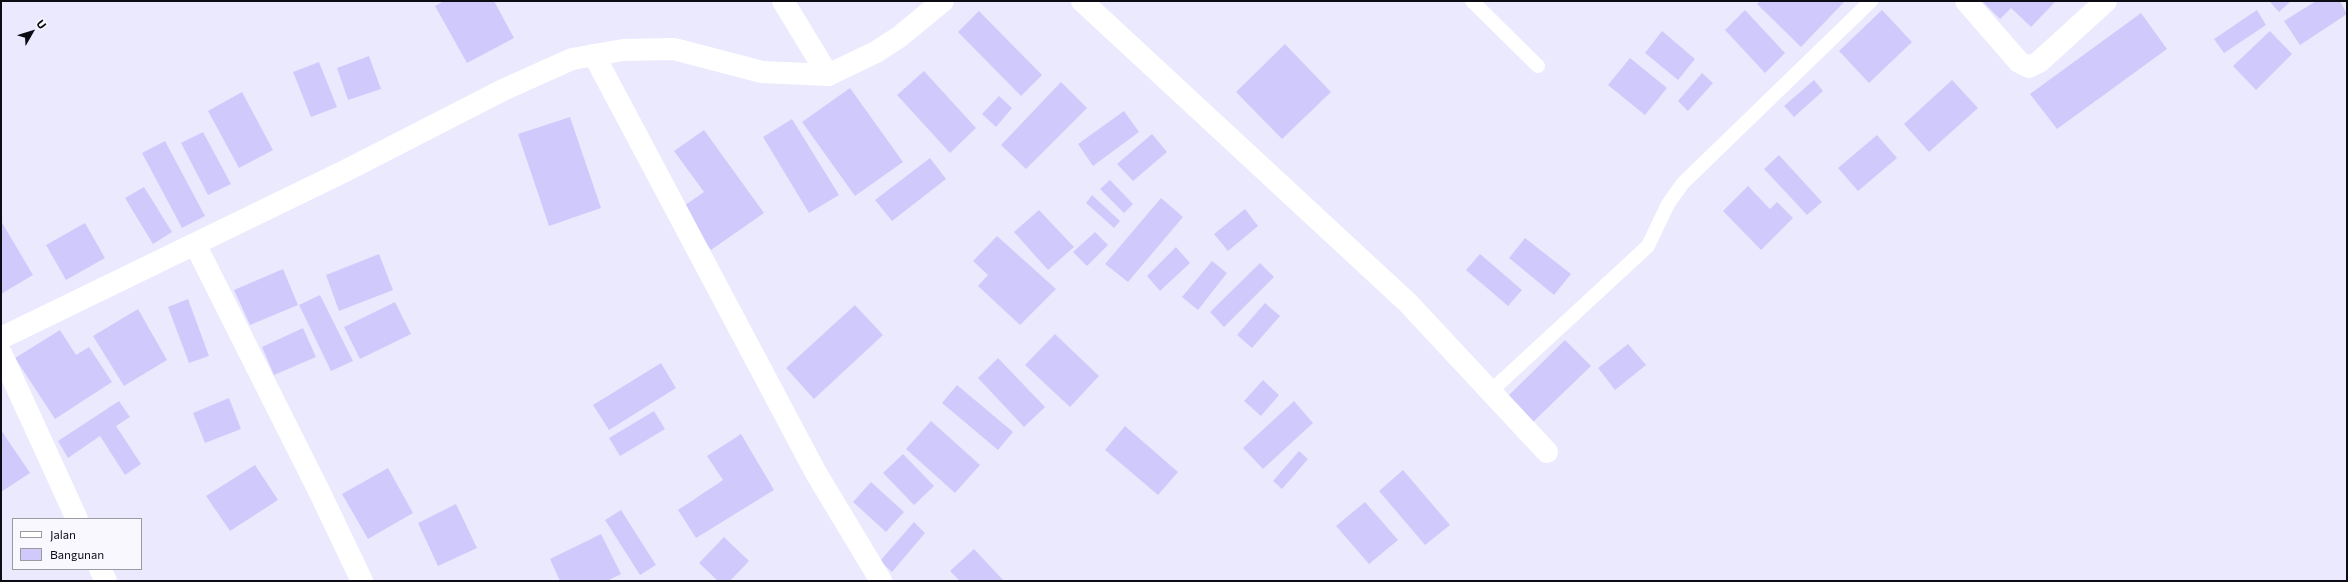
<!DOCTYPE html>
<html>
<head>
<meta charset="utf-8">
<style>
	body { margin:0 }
	#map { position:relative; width:2348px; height:582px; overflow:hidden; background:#ebe9fe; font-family:Commissioner,sans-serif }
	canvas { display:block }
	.frame { position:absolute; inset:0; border:2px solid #0d0c14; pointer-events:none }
	.legend { position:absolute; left:12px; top:518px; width:130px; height:52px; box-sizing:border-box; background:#f9f8fe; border:1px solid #9b9aa0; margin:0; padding:5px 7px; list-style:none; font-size:12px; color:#0d0c14 }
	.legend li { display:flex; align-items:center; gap:8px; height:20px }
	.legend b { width:20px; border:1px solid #9b9aa0 }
	.north { position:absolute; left:12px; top:12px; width:40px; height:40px; -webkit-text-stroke:3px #f9f8fe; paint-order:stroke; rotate:51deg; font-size:11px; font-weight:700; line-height:16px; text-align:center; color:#0d0c14 }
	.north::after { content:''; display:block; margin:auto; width:14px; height:18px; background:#0d0c14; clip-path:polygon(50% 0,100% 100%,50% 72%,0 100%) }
</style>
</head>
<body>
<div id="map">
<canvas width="2348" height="582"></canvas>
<div class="frame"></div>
<ul class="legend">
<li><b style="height:5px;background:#fff"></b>Jalan</li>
<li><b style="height:11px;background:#d0cafc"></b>Bangunan</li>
</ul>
<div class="north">U</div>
</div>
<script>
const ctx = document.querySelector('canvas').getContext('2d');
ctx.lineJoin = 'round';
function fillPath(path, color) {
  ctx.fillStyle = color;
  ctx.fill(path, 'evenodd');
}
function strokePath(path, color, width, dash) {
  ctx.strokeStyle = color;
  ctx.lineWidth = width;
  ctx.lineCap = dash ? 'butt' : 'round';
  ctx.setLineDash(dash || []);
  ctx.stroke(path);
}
fillPath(new Path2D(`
	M444,1H494L514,38L467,63L435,6Z
	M1760,1H1845L1801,47L1757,4Z
	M1982,1H2056L2031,27L2011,8L2000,19Z
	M2269,1H2291L2279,12Z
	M2316,1H2340L2347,14L2300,45L2284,21Z
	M1745,10L1785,53L1765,73L1725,30Z
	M1882,10L1912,42L1869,83L1839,51Z
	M2257,10L2266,25L2224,53L2214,39Z
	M979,11L1042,75L1021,96L958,32Z
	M2141,13L2167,49L2057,129L2030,94Z
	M1662,31L1695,59L1678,80L1645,53Z
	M2270,31L2292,54L2256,90L2233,66Z
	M1285,44L1331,92L1282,139L1236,92Z
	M369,56L381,89L348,100L337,68Z
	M1630,58L1667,88L1645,115L1608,85Z
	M319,62L337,107L311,117L293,72Z
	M924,71L976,128L950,153L897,95Z
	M1702,73L1713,83L1688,111L1678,101Z
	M1814,80L1823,91L1794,117L1784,106Z
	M1952,80L1978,108L1929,152L1904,124Z
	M1061,82L1087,108L1026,169L1001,145Z
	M850,88L903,162L855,196L802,122Z
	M242,92L273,150L239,168L208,111Z
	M999,96L1012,108L996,127L982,114Z
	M1124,111L1139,132L1093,166L1078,144Z
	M570,117L601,208L549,226L518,134Z
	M792,119L839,195L809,213L763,137Z
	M704,130L764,213L711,250L681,208L704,192L674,151Z
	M203,132L231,184L208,195L181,143Z
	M1152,134L1167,152L1133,181L1117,164Z
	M1877,135L1897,158L1858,191L1838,168Z
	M165,141L205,216L182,228L142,153Z
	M1779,155L1822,202L1807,215L1764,169Z
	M930,158L946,179L892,221L875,200Z
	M1110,180L1133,204L1124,213L1100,189Z
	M1748,186L1770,209L1777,202L1793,218L1761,250L1723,211Z
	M144,187L172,232L153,244L125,198Z
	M1092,195L1120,221L1114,228L1086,203Z
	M1161,198L1183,217L1128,282L1105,264Z
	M1245,209L1258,226L1228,251L1214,234Z
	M1039,210L1074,247L1048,270L1014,232Z
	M1,221L33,275L1,294Z
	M85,223L105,258L66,280L46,245Z
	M1095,232L1108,245L1087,266L1073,252Z
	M997,236L1056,289L1020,325L978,286L988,275L973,261Z
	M1525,238L1571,274L1554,295L1509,258Z
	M1176,247L1190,263L1160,291L1147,276Z
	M379,254L393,290L339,311L326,275Z
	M1480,254L1522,290L1508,306L1466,270Z
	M1212,261L1227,273L1198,310L1182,297Z
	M1260,263L1274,277L1224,327L1210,312Z
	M283,269L298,305L250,325L234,290Z
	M320,295L353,361L331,371L299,305Z
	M188,299L209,356L189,363L168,307Z
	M395,302L411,334L360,359L344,327Z
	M1265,303L1280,316L1252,348L1237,335Z
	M855,305L883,335L814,399L786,368Z
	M138,309L167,360L124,386L93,336Z
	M303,328L316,357L274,375L262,347Z
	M60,330L76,355L89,347L112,382L55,419L15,358Z
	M1055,334L1099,376L1070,407L1025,365Z
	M1565,340L1591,366L1533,422L1508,396Z
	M1628,344L1646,365L1615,390L1598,368Z
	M998,358L1045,407L1024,427L978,378Z
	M661,363L676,388L609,430L593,405Z
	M1263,380L1279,395L1261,416L1244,401Z
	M957,385L1013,432L998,450L942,403Z
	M229,398L241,429L205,443L193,413Z
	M119,401L130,417L116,426L141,464L125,475L100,436L68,458L58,441Z
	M1294,401L1313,423L1263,469L1243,448Z
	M654,411L665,429L620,456L609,438Z
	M931,421L980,465L955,493L906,449Z
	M1125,426L1178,472L1158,495L1105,450Z
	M1,430L30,473L1,492Z
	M741,434L774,490L696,538L678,510L723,480L707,456Z
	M1299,451L1308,459L1282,489L1273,481Z
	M903,454L934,486L914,505L883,473Z
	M255,465L278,500L230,531L206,496Z
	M388,468L413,513L368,539L342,494Z
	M1403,470L1450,525L1425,545L1379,491Z
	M871,482L904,512L886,532L853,502Z
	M1365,502L1398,540L1369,564L1336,526Z
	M456,504L477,548L438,566L418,523Z
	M621,510L656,565L640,575L605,520Z
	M914,522L925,533L892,572L880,561Z
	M601,534L621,574L607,581H560L550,559Z
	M724,537L749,561L730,581H718L699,563Z
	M974,549L1004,581H960L950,571Z`), '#d0cafc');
strokePath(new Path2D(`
	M1472,1L1538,66
	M1491,391L1648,246L1668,204L1683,183L1871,1`), '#fff', 14);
strokePath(new Path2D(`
	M783,1L828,75
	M1082,1L1408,303L1547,452
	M1966,1L2019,62L2029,67L2039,62L2106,1
	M594,55L816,473L881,581
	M195,244L320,493L362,581
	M1,353L77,519
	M100,569L106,581`), '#fff', 22);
strokePath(new Path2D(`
	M1,338L347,170L503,90L572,59L623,50L674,49L762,72L828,75L876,52L899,37L943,1`), '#fff', 22);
</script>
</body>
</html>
